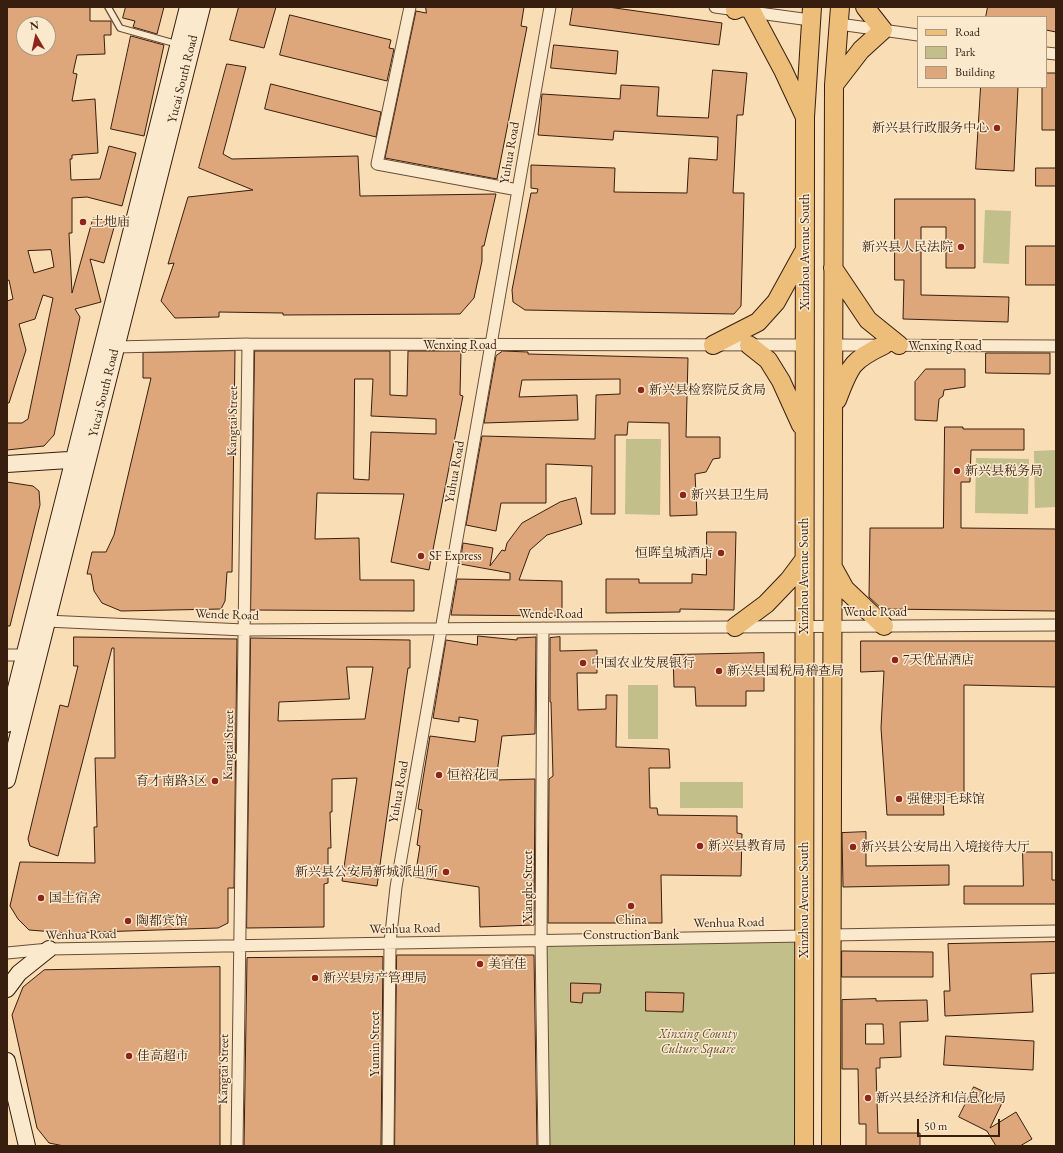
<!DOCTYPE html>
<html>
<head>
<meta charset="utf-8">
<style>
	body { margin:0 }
	#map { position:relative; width:1063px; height:1153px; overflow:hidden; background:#f9ddb4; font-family:"EB Garamond",serif }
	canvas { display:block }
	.frame { position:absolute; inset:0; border:8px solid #381e0f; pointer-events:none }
	.legend { position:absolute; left:917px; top:16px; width:130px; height:72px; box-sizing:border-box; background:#fbe9ce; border:1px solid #ad9882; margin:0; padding:5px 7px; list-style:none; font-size:12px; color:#381e0f }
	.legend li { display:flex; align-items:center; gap:8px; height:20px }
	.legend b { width:20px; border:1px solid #ad9882 }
	.north { position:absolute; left:16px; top:16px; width:40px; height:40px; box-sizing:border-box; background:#fbe9ce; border:1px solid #ad9882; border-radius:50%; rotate:351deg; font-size:11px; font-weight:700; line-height:16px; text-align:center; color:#381e0f }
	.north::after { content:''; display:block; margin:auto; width:14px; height:18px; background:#8f2418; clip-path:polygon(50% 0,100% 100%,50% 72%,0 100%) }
	.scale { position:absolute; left:917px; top:1119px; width:83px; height:18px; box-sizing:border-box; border:2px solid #381e0f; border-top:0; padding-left:5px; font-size:12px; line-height:14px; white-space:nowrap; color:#381e0f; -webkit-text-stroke:3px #fbe9ce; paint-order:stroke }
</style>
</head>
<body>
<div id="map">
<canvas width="1063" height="1153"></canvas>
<div class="frame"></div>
<ul class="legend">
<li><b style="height:5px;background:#ecbe7a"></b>Road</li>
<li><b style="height:11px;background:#c2bf8a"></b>Park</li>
<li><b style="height:11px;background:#dea67b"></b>Building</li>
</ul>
<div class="north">N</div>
<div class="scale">50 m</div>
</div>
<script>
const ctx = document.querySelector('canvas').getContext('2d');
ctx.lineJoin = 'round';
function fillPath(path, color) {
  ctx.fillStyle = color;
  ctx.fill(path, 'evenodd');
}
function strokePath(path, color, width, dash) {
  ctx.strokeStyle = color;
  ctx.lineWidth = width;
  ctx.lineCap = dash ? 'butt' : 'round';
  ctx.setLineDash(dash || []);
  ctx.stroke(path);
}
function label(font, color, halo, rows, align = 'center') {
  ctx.font = font + ' "EB Garamond","Noto Serif SC",serif';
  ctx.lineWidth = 3;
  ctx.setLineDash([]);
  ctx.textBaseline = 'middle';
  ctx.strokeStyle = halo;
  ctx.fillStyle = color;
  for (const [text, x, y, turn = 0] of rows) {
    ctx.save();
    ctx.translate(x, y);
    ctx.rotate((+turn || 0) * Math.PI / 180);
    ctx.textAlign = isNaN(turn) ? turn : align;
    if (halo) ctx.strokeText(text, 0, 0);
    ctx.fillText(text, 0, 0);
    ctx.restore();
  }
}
fillPath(new Path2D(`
	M985,210L1011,211L1009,264L983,263Z
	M626,439H661L660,515L625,514Z
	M1056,450V507L1035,508L1034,451Z
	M976,458L1029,459L1028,514L975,513Z
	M628,685H658V739H628Z
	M680,782H743V808H680Z
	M804,936V1146H544L541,940Z`), '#c2bf8a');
const building = new Path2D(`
	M7,7H90V21H111V35H104L105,54L77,55L73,73L77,74L72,101L95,99L98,153L72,155V159H70L71,180L100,179L109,146L136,153L122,206L87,197L72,198V233H69L72,293L93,218L115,224L104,263L90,259L101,302L75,309L80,317L54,435L44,446L7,450V423H22L28,419L53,298L43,295L35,319L19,324L26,350L9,403H7V301L13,299L9,280L7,281ZM24,24H48V48H24ZM51,250L54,267L34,273L28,251Z
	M126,7H164L157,34L133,27L135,21L123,18Z
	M239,7H276L264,48L230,40Z
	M426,7H524L521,26L527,27L497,179L385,158L416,11L426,13Z
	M573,7H608L722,23L719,45L570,25Z
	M988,7H1056V32L1046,30V17H986Z
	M290,15L391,40L389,48L394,49L387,81L280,55Z
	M131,36L164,45L144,136L111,129Z
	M554,45L618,51L616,74L551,68Z
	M227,64L246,67L223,154L232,159L358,156L360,196L496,194L484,246H482V261L474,298L460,314L283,315V313L219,312V317L175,318L161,301L174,263L168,264L188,197L253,190L199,168Z
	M713,70L747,73L743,115H737L733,193H744L741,306L734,314L525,310L513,302L512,290L531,193H537L538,189L531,188V165L615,168L614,192L687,193L689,158L717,160L718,137L614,131L613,140L538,135L542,94L620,99L621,85L659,87L657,116L708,118Z
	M1046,73H1056V130H1042V87H1046Z
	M271,84L381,112L376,137L265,109Z
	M981,87H1018L1014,171L976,169Z
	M1036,168H1056V186H1036Z
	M895,199H975V268H946V227H921V295L1009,297L1008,322L903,319L904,280H895Z
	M1026,246H1056V285H1026Z
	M235,351L232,572H227L225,601L221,609L121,611L102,603L94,591L91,574H87L92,552H106L114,535L151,378H143V353Z
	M255,351H390V395L407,396L408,351H461L460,395L463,396L429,570L391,562L404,494L317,493L315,539L359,538L360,580H414V611L251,610ZM355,379H373L371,416L436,419V434L371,432L369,480L354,479Z
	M503,351L528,352V354L688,358L686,437H720V458L713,459L706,472L695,474L697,515L670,516L669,423L628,422L627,435H615V514H591L592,466L546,464V503H501L496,531L466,525L482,436L595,439L596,395L620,394V379L522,380L519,397L577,395L578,420L484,423L496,356Z
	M986,353H1050V374L986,373Z
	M926,369H965V387L944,390L943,396L939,399L937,421L915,420V382Z
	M945,427H963V429H1024V450H971L970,482H961V528L1056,529V611L882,609L869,597L870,528H943Z
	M7,482L33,486L39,491L40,505L10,626H7Z
	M576,498L582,524L547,535L530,550L519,580L562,581V616L451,615L457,579L510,580V573L460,564L463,543L493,548L490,566L502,550L505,551L507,543L522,523L560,502Z
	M707,532H736L734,610L680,609V612L606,613V579H639V583H692V574L706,575Z
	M478,636L517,640V638L536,637L535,734L502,736L496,780L535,779L534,925L480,927L479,887L415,877L420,846L417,845L422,810L418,809L430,736L475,742L478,720L459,717V722L433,718L446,640L477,645Z
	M74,637L237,639L234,888H228V923L218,928L67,933L29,930L18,919L10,906L20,862L95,863L94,827H97L95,758H115L114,648H112L58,856L30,846L28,839L60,705L68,707L78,666H74Z
	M560,637V651L597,650V673H577L578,710L606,709V695H617L616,747L669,749L670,768H649L650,808H657L658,815L737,816V833L742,834L741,876L661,875L662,923H548L549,779L553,776L551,702H550V638Z
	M251,638L410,640V668H408L377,886L342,881L357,778L332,779V812H330L331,848H328V883L324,884V927L247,928ZM347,667H373L365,719L278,721L279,702L349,699Z
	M861,641H1056V687L964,685V800L943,801L944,815H887L881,728L884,671L861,672Z
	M764,653V691H746V706H696L695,687H674L673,655Z
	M866,832V866L949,865V885L843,887L842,833Z
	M1023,852H1052V880H1056V904H964V886H1023Z
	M1056,942V973L1031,974L1033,1012L945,1016L944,991H950L948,944Z
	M842,951L933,952V977H842Z
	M397,955H534L537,1146H395Z
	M383,957L381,1146H244L247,958Z
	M220,967V1146H64L49,1143L37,1128L12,1015L23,987L44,970Z
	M571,983L601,984L600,993H583L582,1003L571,1002Z
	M646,992L684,993L683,1012L646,1011Z
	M876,999V1001L927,1000L928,1021L900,1022L901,1057L880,1058V1068H876L878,1133H920V1146H866V1124H859L858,1069H842V1000ZM866,1024H883L884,1044H866Z
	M946,1036L1034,1041L1033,1070L944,1065Z
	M974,1087L1003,1101L990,1128L1016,1112L1032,1139L1020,1146H996L987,1131L959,1117Z`);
fillPath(building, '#dea67b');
strokePath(building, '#381e0f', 1);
const lane = new Path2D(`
	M108,7L120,28L177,44`);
const street = new Path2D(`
	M410,7L377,164L518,190
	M715,7L810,20
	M839,24L918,35
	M1046,53L1056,54
	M833,345L1056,346
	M115,347L248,344L805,345
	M46,621L244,630L1056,625
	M543,628L541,940L544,1146
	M7,655H25
	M832,935L1056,931
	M7,953L49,949L804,936
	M237,1146L248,344
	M388,1146L390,943L396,887L550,7`);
const secondary = new Path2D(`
	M7,464L84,459
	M7,724L188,7
	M7,780L202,7
	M7,989L19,973L49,949
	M7,1061L27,1146`);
const primary = new Path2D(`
	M735,10L741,7
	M752,12L783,70L804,115
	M834,85L861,50L883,30L865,7
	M833,268L868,320L899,345
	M713,345L758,322L776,302L803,253
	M749,345L768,360L781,381L801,425
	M837,400C850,367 850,361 884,345
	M834,569L845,589L884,626
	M735,627L766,604L789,580L804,560
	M804,1146L805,117L812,7
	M831,1146L834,85L840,7`);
strokePath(lane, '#684e38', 8);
strokePath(street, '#684e38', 13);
strokePath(secondary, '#381e0f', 18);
strokePath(primary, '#381e0f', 20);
strokePath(lane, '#fbe9ce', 5.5);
strokePath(street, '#fbe9ce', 11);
strokePath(secondary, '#fbe9ce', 16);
strokePath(primary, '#ecbe7a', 18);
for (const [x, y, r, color] of [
	[997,128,4,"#8f2418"],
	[83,222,4,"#8f2418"],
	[961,247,4,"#8f2418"],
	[641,390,4,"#8f2418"],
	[957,471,4,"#8f2418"],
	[683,495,4,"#8f2418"],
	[721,553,4,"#8f2418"],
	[421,556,4,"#8f2418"],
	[895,660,4,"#8f2418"],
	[583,663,4,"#8f2418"],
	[719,671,4,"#8f2418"],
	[439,775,4,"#8f2418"],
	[215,781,4,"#8f2418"],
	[899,799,4,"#8f2418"],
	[700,846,4,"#8f2418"],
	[853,847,4,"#8f2418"],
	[446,872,4,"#8f2418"],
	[41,898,4,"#8f2418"],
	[631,906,4,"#8f2418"],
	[128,921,4,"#8f2418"],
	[480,964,4,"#8f2418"],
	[315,978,4,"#8f2418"],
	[129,1056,4,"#8f2418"],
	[868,1098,4,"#8f2418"]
]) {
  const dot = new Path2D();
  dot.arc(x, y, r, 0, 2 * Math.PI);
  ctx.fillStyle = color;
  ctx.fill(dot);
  strokePath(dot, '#fbe9ce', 1.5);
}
label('13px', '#381e0f', '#fbe9ce', [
	["Yucai South Road",183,79,-76],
	["Yuhua Road",510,153,-80],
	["Xinzhou Avenue South",805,252,-90],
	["Wenxing Road",460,345],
	["Wenxing Road",945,346],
	["Yucai South Road",104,393,-76],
	["Kangtai Street",233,421,-89],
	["Yuhua Road",455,472,-80],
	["Xinzhou Avenue South",804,576,-90],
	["Wende Road",875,612],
	["Wende Road",551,614],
	["Wende Road",227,615,2],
	["Kangtai Street",229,745,-89],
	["Yuhua Road",399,792,-80],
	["Xianghe Street",528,887,-90],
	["Xinzhou Avenue South",804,900,-90],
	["Wenhua Road",729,923,-1],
	["Wenhua Road",405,929,-1],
	["Wenhua Road",81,935,-1],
	["Yumin Street",375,1044,-90],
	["Kangtai Street",224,1069,-89]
]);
label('13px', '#381e0f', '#fbe9ce', [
	["新兴县行政服务中心",989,128,"right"],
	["土地庙",91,222],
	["新兴县人民法院",953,247,"right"],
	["新兴县检察院反贪局",649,390],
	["新兴县税务局",965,471],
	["新兴县卫生局",691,495],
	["恒晖皇城酒店",713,553,"right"],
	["SF Express",429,556],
	["7天优品酒店",903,660],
	["中国农业发展银行",591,663],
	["新兴县国税局稽查局",727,671],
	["恒裕花园",447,775],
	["育才南路3区",207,781,"right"],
	["强健羽毛球馆",907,799],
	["新兴县教育局",708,846],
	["新兴县公安局出入境接待大厅",861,847],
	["新兴县公安局新城派出所",438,872,"right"],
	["国土宿舍",49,898],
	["China",631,920,"center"],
	["Construction Bank",631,935,"center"],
	["陶都宾馆",136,921],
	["美宜佳",488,964],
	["新兴县房产管理局",323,978],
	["佳高超市",137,1056],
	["新兴县经济和信息化局",876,1098]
], 'left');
label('italic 13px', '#614e34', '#fbe9ce', [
	["Xinxing County",698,1034],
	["Culture Square",698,1049]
]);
</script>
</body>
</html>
